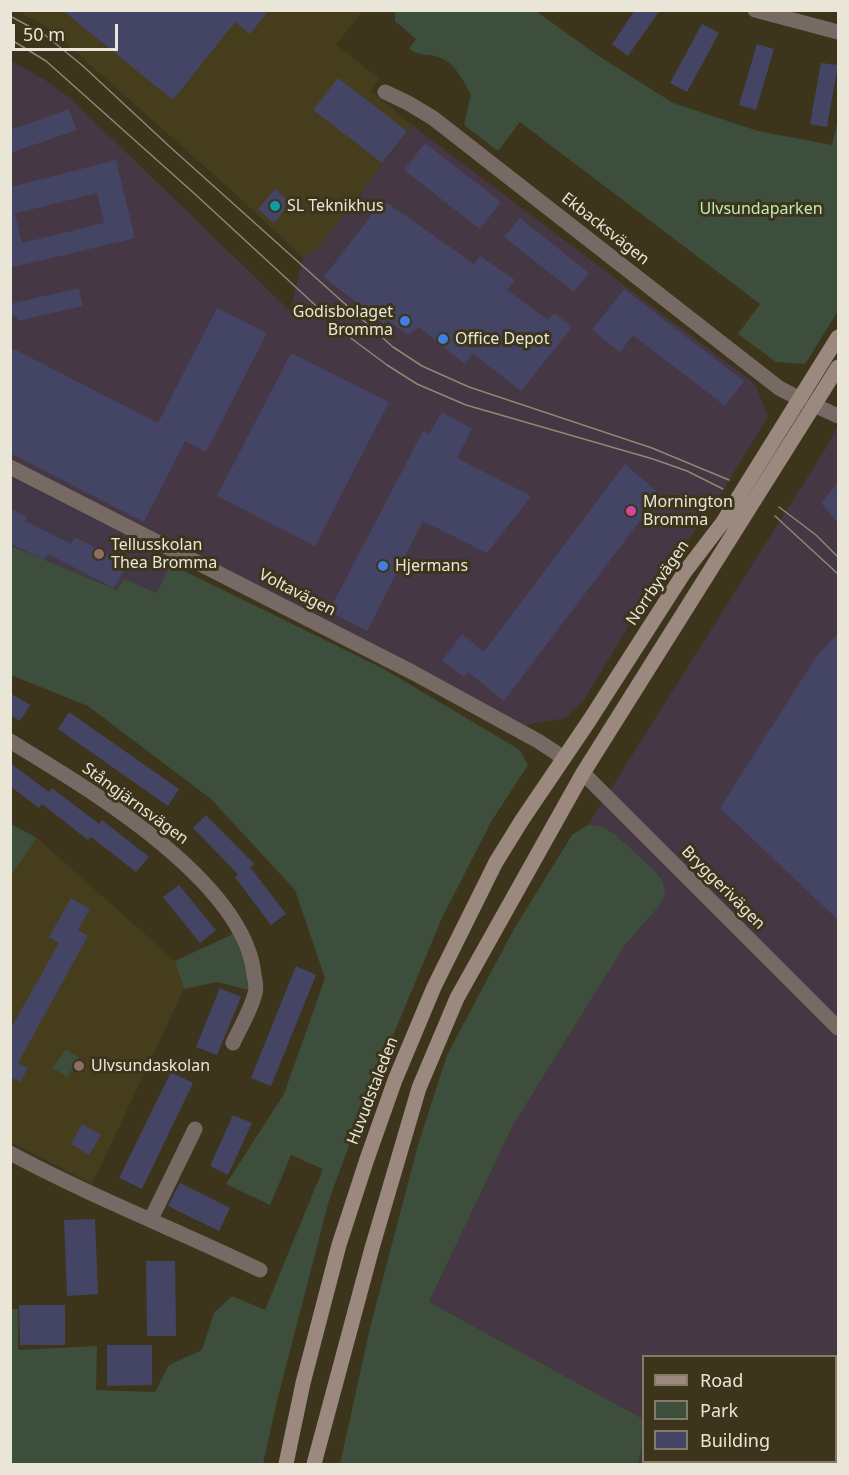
<!DOCTYPE html>
<html>
<head>
<meta charset="utf-8">
<style>
	body { margin:0 }
	#map { position:relative; width:849px; height:1475px; overflow:hidden; background:#3c351c; font-family:"Noto Sans",sans-serif }
	canvas { display:block }
	.frame { position:absolute; inset:0; border:12px solid #eae6d7; pointer-events:none }
	.legend { position:absolute; left:642px; top:1355px; width:195px; height:108px; box-sizing:border-box; background:#3c351c; border:2px solid #827c67; margin:0; padding:8px 10px; list-style:none; font-size:18px; color:#eae6d7 }
	.legend li { display:flex; align-items:center; gap:12px; height:30px }
	.legend b { width:30px; border:2px solid #827c67 }
	.scale { position:absolute; left:12px; top:24px; width:106px; height:27px; box-sizing:border-box; border:3px solid #eae6d7; border-top:0; padding-left:8px; font-size:18px; line-height:21px; white-space:nowrap; color:#eae6d7; -webkit-text-stroke:4px #3c351c; paint-order:stroke }
</style>
</head>
<body>
<div id="map">
<canvas width="849" height="1475"></canvas>
<div class="frame"></div>
<ul class="legend">
<li><b style="height:8px;background:#9b887e"></b>Road</li>
<li><b style="height:16px;background:#3e4e3d"></b>Park</li>
<li><b style="height:16px;background:#444465"></b>Building</li>
</ul>
<div class="scale">50 m</div>
</div>
<script>
const ctx = document.querySelector('canvas').getContext('2d');
ctx.lineJoin = 'round';
function fillPath(path, color) {
  ctx.fillStyle = color;
  ctx.fill(path, 'evenodd');
}
function strokePath(path, color, width, dash) {
  ctx.strokeStyle = color;
  ctx.lineWidth = width;
  ctx.lineCap = dash ? 'butt' : 'round';
  ctx.setLineDash(dash || []);
  ctx.stroke(path);
}
function label(font, color, halo, rows, align = 'center') {
  ctx.font = font + ' "Noto Sans",sans-serif';
  ctx.lineWidth = 6;
  ctx.setLineDash([]);
  ctx.textBaseline = 'middle';
  ctx.strokeStyle = halo;
  ctx.fillStyle = color;
  for (const [text, x, y, turn = 0] of rows) {
    ctx.save();
    ctx.translate(x, y);
    ctx.rotate((+turn || 0) * Math.PI / 180);
    ctx.textAlign = isNaN(turn) ? turn : align;
    if (halo) ctx.strokeText(text, 0, 0);
    ctx.fillText(text, 0, 0);
    ctx.restore();
  }
}
fillPath(new Path2D(`
	M10,477L173,558L157,593L124,579L117,590L11,546Z`), '#433848');
fillPath(new Path2D(`
	M10,60L45,80L70,98L290,311L303,257L319,247L412,125L755,384L768,416L717,500L645,599L584,700L565,718L511,728L11,477Z
	M838,424V1464H638L643,1441L644,1462H836V1356H644L643,1419L429,1302L512,1127L625,945L660,905L662,880L655,871L617,836L602,826L588,825L829,443Z`), '#463744');
fillPath(new Path2D(`
	M18,11H363L336,44L379,79L371,91L412,125L319,247L303,257L230,189L50,29Z
	M37,838L175,961L184,989L92,1184L11,1142V876Z`), '#463d1c');
fillPath(new Path2D(`
	M395,11H536L597,55L673,103L758,131L832,145L838,119V311L805,364L776,362L738,334L760,304L520,122L498,151L464,125L471,94C463,81 456,64 441,58C429,53 421,57 409,49L416,39L395,21Z
	M11,546L117,590L124,579L157,593L170,564L382,668L520,750L528,765L491,822L441,920L363,1108L329,1200L277,1401L263,1464H11V1309H18V1350L97,1346L96,1390L155,1392L169,1365L202,1350L214,1313L232,1296L265,1310L323,1169L291,1155L270,1205L226,1184L284,1094L325,978L295,890L211,799L88,706L11,675Z
	M11,824L37,838L11,876Z
	M588,825L602,826L617,836L655,871L662,880L665,892L660,905L625,945L512,1127L429,1302L643,1419V1441L638,1464H340L370,1328L418,1145L447,1055L514,929L572,835Z
	M233,934L245,962L249,990L217,982L184,989L175,961Z
	M66,1049L79,1058L67,1077L53,1068Z`), '#3e4e3d');
fillPath(new Path2D(`
	M62,10H269L250,34L235,22L173,100Z
	M635,10H660L628,56L612,44Z
	M702,24L719,33L687,92L670,83Z
	M757,44L774,49L756,110L739,105Z
	M821,63L838,65L827,127L810,124Z
	M338,78L407,131L382,163L313,110Z
	M69,109L77,130L10,153V130Z
	M425,143L501,202L480,229L404,170Z
	M116,160L135,238L10,268V187ZM97,193L104,223L22,243L15,214H13Z
	M275,189L291,203L274,223L258,209Z
	M383,200L474,264L480,256L515,280L507,290L548,320L554,313L572,327L521,391L473,354L465,364L419,327L408,335L387,320L384,324L324,277Z
	M520,218L589,273L574,292L504,237Z
	M79,288L83,306L18,321L16,315L10,316V304Z
	M624,289L744,381L725,406L633,335L620,352L592,330Z
	M217,308L267,333L206,452L185,441L144,522L10,453V347L158,423Z
	M291,353L389,402L315,546L217,496Z
	M442,412L472,429L457,458L531,496L487,553L423,521L367,631L329,611L423,431L429,434Z
	M625,464L660,494L504,701L468,672L464,677L442,661L462,634L484,652Z
	M838,482V523L821,503Z
	M10,508L27,517L25,521L71,544L75,537L127,564L114,588L48,554L44,560L10,543Z
	M838,633V920L720,808L816,657Z
	M10,693L30,705L20,721L10,715Z
	M69,712L179,789L168,806L58,729Z
	M10,763L49,792L52,788L99,824L102,820L149,857L136,872L91,837L88,840L42,804L39,808L10,786Z
	M206,815L254,864L250,867L286,914L271,925L235,877L238,874L193,828Z
	M179,885L216,930L200,943L163,897Z
	M71,898L90,909L78,930L88,936L18,1063L28,1068L20,1082L10,1077V1030L59,943L49,937Z
	M296,966L316,975L271,1086L251,1078Z
	M220,988L241,997L217,1055L196,1047Z
	M171,1072L193,1083L142,1189L119,1178Z
	M233,1115L252,1123L228,1175L210,1166Z
	M82,1124L101,1135L89,1155L71,1144Z
	M180,1183L230,1208L219,1231L168,1206Z
	M95,1219L98,1294L67,1296L64,1220Z
	M146,1261H175L176,1336H147Z
	M19,1305H65V1345H20Z
	M107,1345H152V1385L107,1386Z`), '#444465');
strokePath(new Path2D(`
	M755,10L838,32
	M385,92L408,103L433,118L779,388L800,399
	M814,405L838,416
	M10,467L412,672L538,741L564,758
	M10,741C85,787 245,880 254,975C255,980 257,988 255,993C252,1008 240,1028 233,1043
	M583,773L838,1028
	M10,1153C92,1197 177,1230 260,1270
	M151,1219L195,1129`), '#776a64', 15);
strokePath(new Path2D(`
	M286,1464L303,1383L339,1245L367,1159L395,1080L434,987L496,862L522,820L589,721L684,573L723,522L838,337
	M314,1464L372,1248L419,1088L457,998L583,773L838,367`), '#9b887e', 15);
strokePath(new Path2D(`
	M10,16L45,35L83,66L169,146L393,347L422,366L469,387L652,448L729,480
	M10,39L46,61L196,195L352,339L387,365L417,384L466,405L653,459L687,471L723,489
	M779,507L816,535L838,557
	M775,516L838,574`), '#8e8974', 1.5);
for (const [x, y, r, color] of [
	[275,206,6,"#0f9aa8"],
	[405,321,6,"#3f7fe0"],
	[443,339,6,"#3f7fe0"],
	[631,511,6,"#d1479c"],
	[99,554,6,"#8d6e63"],
	[383,566,6,"#3f7fe0"],
	[79,1066,6,"#8d6e63"]
]) {
  const dot = new Path2D();
  dot.arc(x, y, r, 0, 2 * Math.PI);
  ctx.fillStyle = color;
  ctx.fill(dot);
  strokePath(dot, '#3c351c', 2);
}
label('16px', '#eae6d7', '#3c351c', [
	["SL Teknikhus",287,206],
	["Godisbolaget",393,312,"right"],
	["Bromma",393,330,"right"],
	["Office Depot",455,339],
	["Mornington",643,502],
	["Bromma",643,520],
	["Tellusskolan",111,545],
	["Thea Bromma",111,563],
	["Hjermans",395,566],
	["Ulvsundaskolan",91,1066]
], 'left');
label('16px', '#bbecb8', '#3c351c', [
	["Ulvsundaparken",761,209]
]);
label('16px', '#eae6d7', '#3c351c', [
	["Ekbacksvägen",605,229,38],
	["Norrbyvägen",658,583,-56],
	["Voltavägen",297,593,27],
	["Stångjärnsvägen",135,804,36],
	["Bryggerivägen",723,888,45],
	["Huvudstaleden",373,1091,-69]
]);
</script>
</body>
</html>
